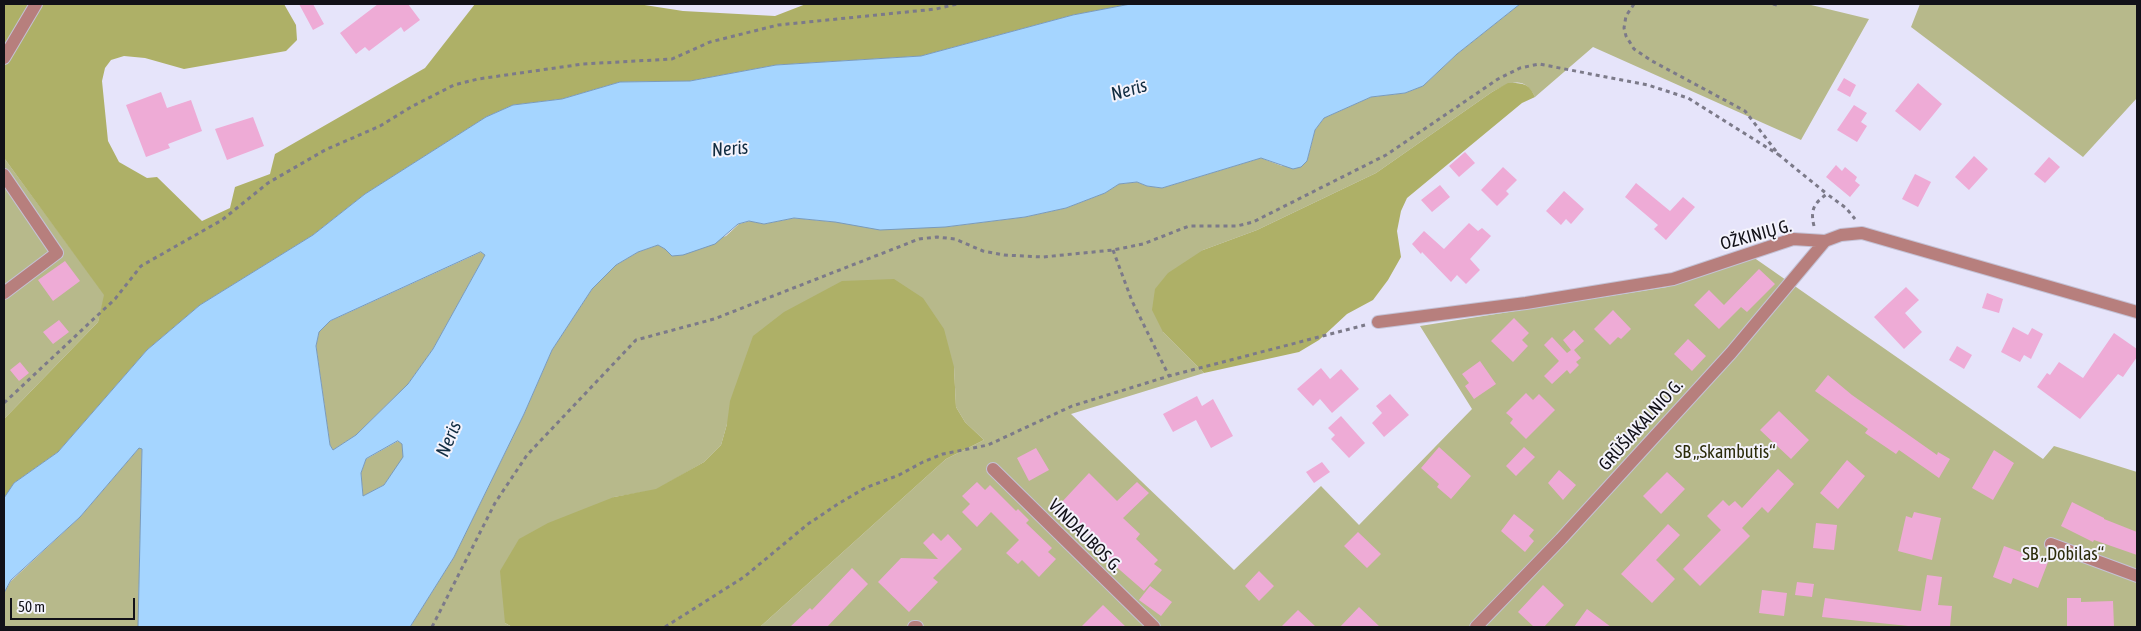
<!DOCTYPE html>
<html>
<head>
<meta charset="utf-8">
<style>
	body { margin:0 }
	#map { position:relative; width:2141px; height:631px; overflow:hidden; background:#e6e4fa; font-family:"Asap Condensed",sans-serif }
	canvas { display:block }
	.frame { position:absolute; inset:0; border:5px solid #121118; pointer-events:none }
	.scale { position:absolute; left:10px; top:598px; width:125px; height:22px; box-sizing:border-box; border:2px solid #121118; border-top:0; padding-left:6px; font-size:15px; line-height:18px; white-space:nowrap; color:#121118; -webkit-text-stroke:4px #f4f3fc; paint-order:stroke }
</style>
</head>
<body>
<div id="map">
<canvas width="2141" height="631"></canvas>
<div class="frame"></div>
<div class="scale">50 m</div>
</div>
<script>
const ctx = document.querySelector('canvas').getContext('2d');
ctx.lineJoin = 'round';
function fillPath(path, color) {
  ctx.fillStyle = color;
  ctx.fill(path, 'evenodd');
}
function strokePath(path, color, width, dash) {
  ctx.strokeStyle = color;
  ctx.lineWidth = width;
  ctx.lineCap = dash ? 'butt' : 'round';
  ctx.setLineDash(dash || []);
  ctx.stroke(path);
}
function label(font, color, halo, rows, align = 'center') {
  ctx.font = font + ' "Asap Condensed",sans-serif';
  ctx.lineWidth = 4;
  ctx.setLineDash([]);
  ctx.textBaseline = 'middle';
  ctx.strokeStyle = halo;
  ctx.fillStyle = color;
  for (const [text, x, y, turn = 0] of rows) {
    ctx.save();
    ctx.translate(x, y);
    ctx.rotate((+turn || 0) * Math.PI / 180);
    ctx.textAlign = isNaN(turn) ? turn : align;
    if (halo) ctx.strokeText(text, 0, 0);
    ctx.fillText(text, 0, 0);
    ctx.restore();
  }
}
fillPath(new Path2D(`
	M1520,4H1807L1869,19L1801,140L1593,47L1535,97C1524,74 1509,83 1492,92L1376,173L1257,230L1203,250L1163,332L1204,373L1071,414L1234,570L1321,486L1359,525L1472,409L1420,326L1667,287L1753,257L2043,459L2054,446L2137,472V627H760L946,459L984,440L965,422L956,407L954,367L727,424L721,445L704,462L656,490L614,497L505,623L512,627H410L454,557L524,414L552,350L592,289L616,265L638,252L658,245L665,249L672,256L726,236L739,224L750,221L764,224L794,218L835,222L945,227L1025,217L1066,208L1105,193L1119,184L1137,182L1147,186L1162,188L1261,158L1282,166L1307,161L1315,130L1324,118L1371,97L1405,93L1423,86L1457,54Z
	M1920,4H2137V98L2083,157L1911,27Z
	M4,158L105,295L98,322L4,419Z
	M481,252L485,255L433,349L408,384L356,435L333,450L330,445L316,346L319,332L330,321Z
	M398,441L402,444L404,457L384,485L363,496L361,473L366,459Z
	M139,448H142L138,627H4V593L11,581L80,517Z`), '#b7b98b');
fillPath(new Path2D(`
	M4,4H284L296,25L297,40L286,51L184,69L145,58L124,56L111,60L105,68L102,81L108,141L119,162L147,178L157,177L202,221L230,208L235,187L270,174L275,154L425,68L475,4H638L683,11L775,16L806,4H1131L1073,15L921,56L776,65L690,81L620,82L562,99L513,105L486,117L365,194L313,235L200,305L147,350L58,452L14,483L4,498V419L98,322L104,295L4,158Z
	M1508,83C1523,83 1529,83 1535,97L1522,103L1407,198L1401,211L1397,231L1401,257L1388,280L1373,300L1347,314L1319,340L1299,352L1204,373L1163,332L1152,310L1155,289L1168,273L1203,250L1257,230L1376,173L1492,92Z
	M894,279L923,298L944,329L954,367L956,407L965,422L984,440L946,459L760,627H512L505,623L500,571L519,539L548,523L614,497L656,489L704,462L721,445L727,424L730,401L753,336L784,312L842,281Z`), '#aeb067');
const water = new Path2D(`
	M1131,4H1520L1457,54L1423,86L1405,93L1371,97L1324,118L1315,130L1307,161L1301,167L1293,169L1261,158L1162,188L1147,186L1137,182L1119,184L1105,193L1066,208L1025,217L945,227L880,230L835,222L794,218L764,224L749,221L738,224L715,244L683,255L672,256L665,249L658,245L638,252L616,265L592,289L552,350L524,414L454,557L410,627H138L142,449L139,448L80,517L11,580L4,593V498L14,483L58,452L147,350L200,305L313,235L365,194L486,117L513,105L562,99L620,82L690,81L776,65L921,56L1073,15ZM481,252L485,255L433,349L408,384L356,435L333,450L330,445L316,346L319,332L330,321ZM398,441L402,444L403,457L384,485L363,496L361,473L366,459Z`);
fillPath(water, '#a5d5ff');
strokePath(water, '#799aba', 1);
fillPath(new Path2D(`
	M299,4H313L324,24L313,30Z
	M378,4H408L420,20L404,32L401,27L369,51L365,47L356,54L340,33Z
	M1844,78L1856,85L1850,97L1837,90Z
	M1918,83L1942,104L1920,131L1895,111Z
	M161,92L167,108L191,100L202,131L168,144L170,148L146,157L126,105Z
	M1854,105L1867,113L1861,122L1867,126L1857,142L1837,130Z
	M253,117L264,146L227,160L215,129Z
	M1465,152L1475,163L1459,177L1449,166Z
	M1974,156L1988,169L1969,190L1955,177Z
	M2049,157L2060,167L2045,183L2034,174Z
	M1836,165L1842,171L1845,167L1857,177L1855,181L1860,185L1850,197L1826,177Z
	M1503,167L1517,180L1506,191L1509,194L1497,206L1481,190Z
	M1915,174L1931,182L1918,207L1902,199Z
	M1636,183L1670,211L1683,197L1695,207L1666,240L1654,229L1658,225L1625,197Z
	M1440,185L1450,197L1432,212L1421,200Z
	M1564,191L1584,209L1571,224L1566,219L1561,225L1546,211Z
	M1469,223L1478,231L1482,228L1491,236L1470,259L1480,270L1466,284L1457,275L1451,282L1422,252L1421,254L1412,244L1424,231L1444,249Z
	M65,261L80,281L53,301L38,280Z
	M1759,269L1775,284L1747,312L1741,307L1719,329L1694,305L1709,290L1724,305Z
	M1906,287L1919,300L1905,313L1922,332L1904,349L1874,317Z
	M1987,293L2003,299L1999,313L1982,308Z
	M1613,310L1631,329L1621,339L1618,337L1610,345L1594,329Z
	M1514,318L1529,333L1522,340L1528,346L1513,362L1491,341Z
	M59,320L69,332L53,344L43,332Z
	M2013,327L2028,335L2032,328L2043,334L2031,359L2024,355L2020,362L2001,352Z
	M1574,330L1584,341L1574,350L1581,358L1576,362L1579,365L1570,374L1567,370L1552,384L1544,376L1559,361L1544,345L1552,337L1567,353L1571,350L1563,340Z
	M2114,333L2137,349V357L2123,377L2118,374L2080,419L2037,387L2047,373L2050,375L2059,362L2083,378Z
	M1688,339L1706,356L1692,371L1674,354Z
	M1957,346L1972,355L1964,369L1949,360Z
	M1480,361L1496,384L1474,399L1465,386L1469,383L1462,374Z
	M20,362L29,373L19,381L10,370Z
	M1321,368L1330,379L1341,369L1359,389L1332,413L1320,399L1313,406L1297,389Z
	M1828,375L1852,395L1937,455L1938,452L1950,459L1939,478L1899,450L1896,454L1865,433L1868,429L1815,391Z
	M1526,393L1533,400L1539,394L1555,410L1526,439L1510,423L1513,419L1506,413Z
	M1390,394L1409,415L1384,437L1372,423L1382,413L1376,406Z
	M1197,396L1202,406L1213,399L1233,436L1211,448L1196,420L1173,432L1163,414Z
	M1779,411L1809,440L1791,459L1760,430Z
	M1341,416L1365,443L1349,458L1331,439L1335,435L1328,428Z
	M1439,447L1471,476L1451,499L1437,487L1439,484L1421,468Z
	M1524,447L1535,457L1516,476L1506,466Z
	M1036,448L1049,470L1029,481L1017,458Z
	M1994,450L2014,463L1993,500L1972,488Z
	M1847,460L1865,476L1838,509L1820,493Z
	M1322,462L1330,472L1314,483L1306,472Z
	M1778,469L1794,484L1768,513L1762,507L1742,528L1750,536L1700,586L1683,569L1721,530L1707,516L1723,500L1729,506L1735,501L1742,508Z
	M1559,470L1576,485L1563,500L1548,483Z
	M1667,472L1685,489L1661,514L1643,496Z
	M1089,473L1117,501L1137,482L1149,493L1123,518L1140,534L1136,539L1158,560L1154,564L1162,570L1144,591L1105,557L1108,555L1059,505Z
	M977,482L985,490L990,485L1016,511L1018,509L1029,520L1026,523L1052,548L1048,552L1056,559L1039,577L1022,560L1018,564L1006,553L1019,540L991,512L977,527L962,512L970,504L962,496Z
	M2072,502L2104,518V519L2137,532V555L2094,540L2093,542L2061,526Z
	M1914,512L1941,518L1932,560L1898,551L1906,516L1912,518Z
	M1514,514L1534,530L1529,536L1534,541L1525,552L1501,531Z
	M1816,523L1837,525L1834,550L1813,548Z
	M1668,524L1680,535L1656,560L1675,579L1652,603L1621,574Z
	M1358,532L1381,554L1367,568L1344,546Z
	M933,533L941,541L948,534L962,549L933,578L938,582L909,612L878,582L901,558L938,559L923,543Z
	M2004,546L2048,562L2038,588L2013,578L2011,584L1993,577Z
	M852,568L868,584L827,627H790L810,608L812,610Z
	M1259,571L1274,586L1259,601L1245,586Z
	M1927,575L1942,577L1938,605L1952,606L1950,627H1918L1822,617L1825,598L1921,611Z
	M1797,582L1814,584L1812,597L1795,595Z
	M1543,585L1564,605L1544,627H1534L1518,612Z
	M1150,586L1172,602L1161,616L1139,600Z
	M1762,590L1787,593L1784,616L1759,613Z
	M2067,598H2081V602L2113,601L2114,627H2067Z
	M1103,605L1126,627H1081Z
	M1359,607L1380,627H1340Z
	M1587,609L1611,627H1574Z
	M1298,610L1316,627H1281Z`), '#eeabd6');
const street = new Path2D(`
	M4,58L36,4
	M4,175L57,253L4,293
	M1378,322L1526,303L1673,279L1793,239L1825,241L1841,235L1862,233L2137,312
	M993,469L1154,627
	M2051,544L2137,576
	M914,627H917
	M1476,627L1561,539L1731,353L1825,241`);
strokePath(street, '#c4c2d6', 14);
strokePath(new Path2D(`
	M1634,4L1626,16L1624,28L1626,36L1634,49L1652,61L1745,111L1779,155L1827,194
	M1773,4L1780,6
	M1814,226C1810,210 1814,203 1827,194L1846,208L1855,219
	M1113,250L1132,301L1169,376
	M4,403L115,299L141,266L222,220L268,183L325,150L380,126L411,107L454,85L478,79L583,64L672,59L710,42L778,25L936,9L957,4
	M432,627L495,503L527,455L636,340L714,319L919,239L937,237L955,239L983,251L1004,255L1043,257L1113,250L1143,244L1189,226H1237L1253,222L1386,155L1498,79L1520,68L1539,64L1648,85L1688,98L1779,155
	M665,627L744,577L808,524L838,504L865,488L899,475L923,462L943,454L988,445L1072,406L1169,376L1365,325`), '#7c7a89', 3, [4, 4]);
strokePath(street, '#b77f7d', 12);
label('18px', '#121118', '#f4f3fc', [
	["OŽKINIŲ G.",1756,235,-15],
	["GRŪŠIAKALNIO G.",1641,425,-48],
	["VINDAUBOS G.",1085,536,45]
]);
label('18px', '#2c2c0b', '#f4f3fc', [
	["SB „Skambutis“",1725,452],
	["SB „Dobilas“",2063,554]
]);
label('italic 19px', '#122d42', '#f4f3fc', [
	["Neris",1129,90,-16],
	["Neris",730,149,-5],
	["Neris",449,439,-67]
]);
</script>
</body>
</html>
